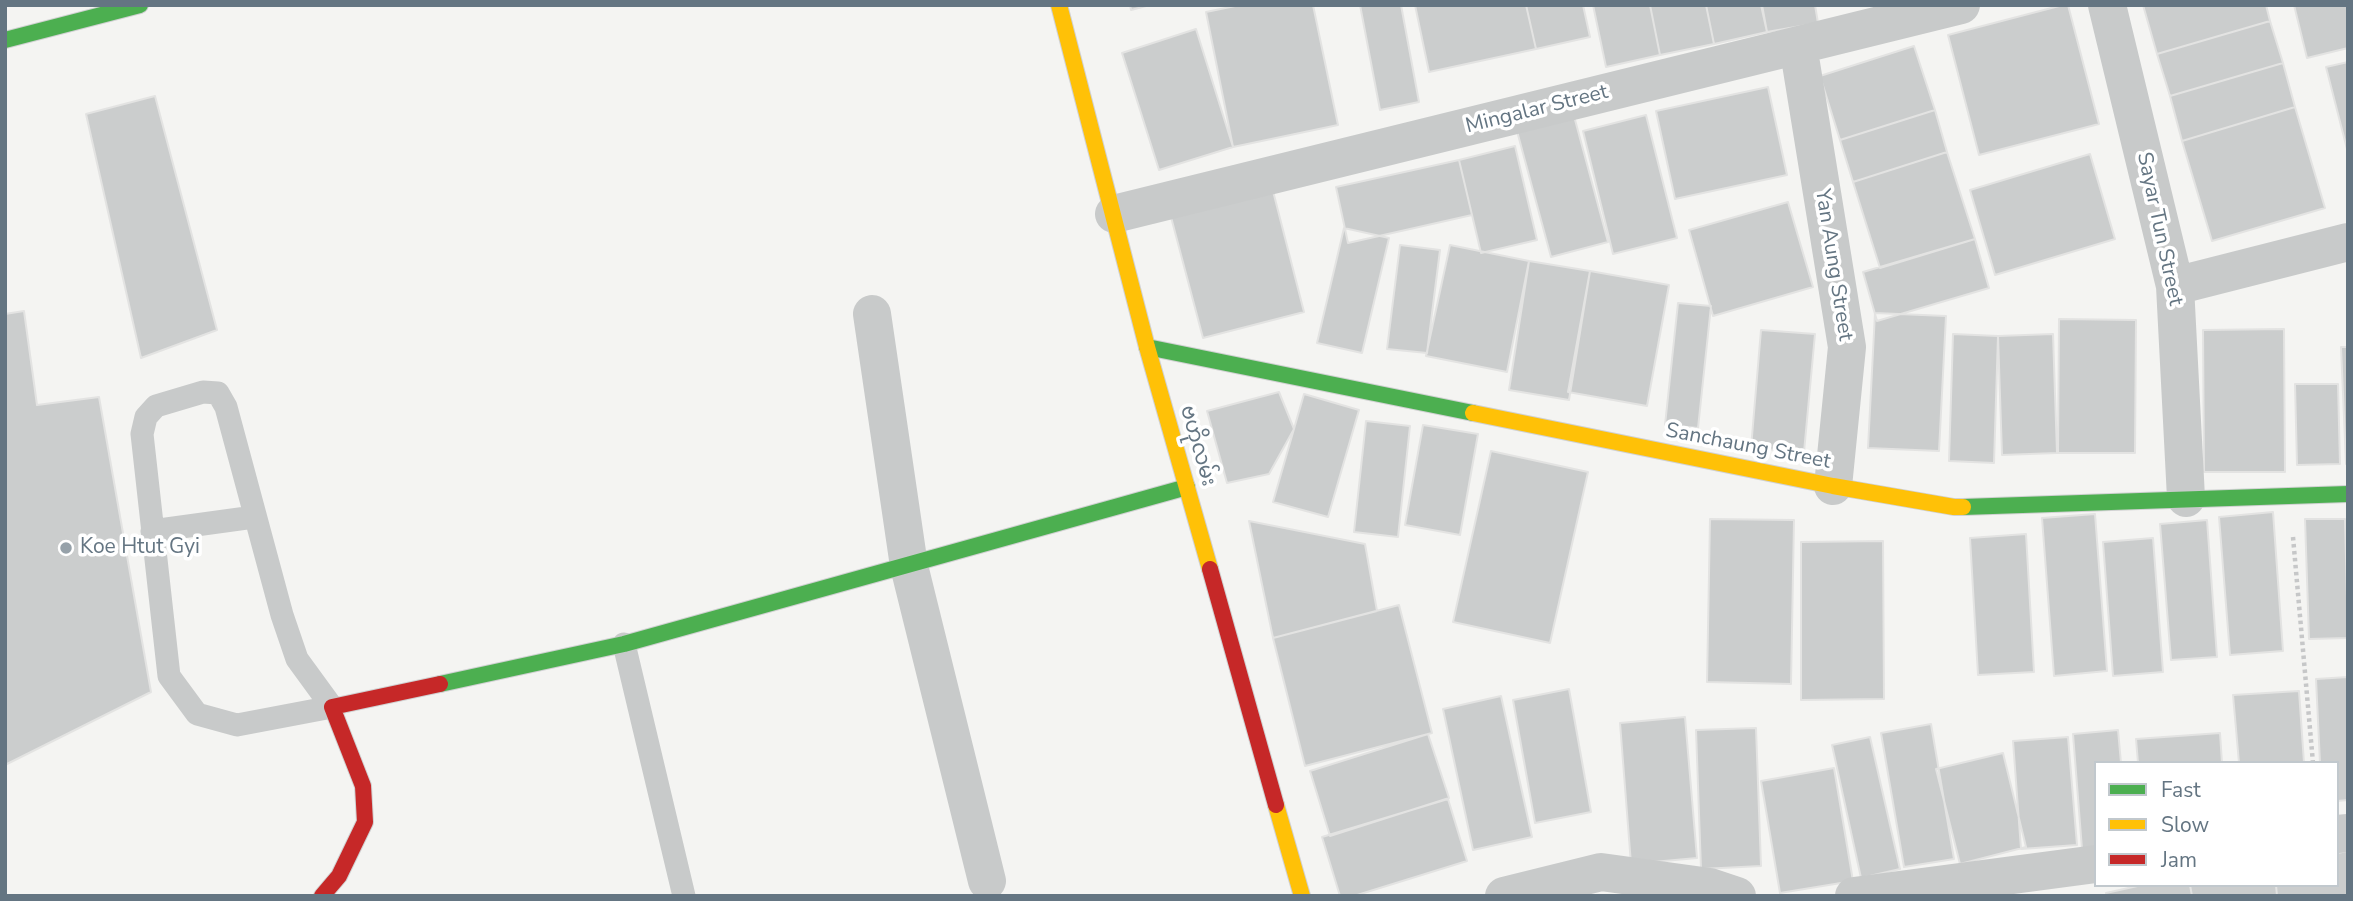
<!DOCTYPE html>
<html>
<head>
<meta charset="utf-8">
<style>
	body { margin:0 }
	#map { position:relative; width:2353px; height:901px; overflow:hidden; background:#f4f4f2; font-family:"Nunito Sans",sans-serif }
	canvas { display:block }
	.frame { position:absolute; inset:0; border:7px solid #647582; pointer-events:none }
	.legend { position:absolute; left:2094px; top:761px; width:245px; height:126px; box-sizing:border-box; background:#fff; border:2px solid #c1c8cd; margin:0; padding:9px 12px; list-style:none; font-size:21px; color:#647582 }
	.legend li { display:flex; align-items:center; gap:14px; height:35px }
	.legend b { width:35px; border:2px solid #c1c8cd }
</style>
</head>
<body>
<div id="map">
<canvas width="2353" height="901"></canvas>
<div class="frame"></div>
<ul class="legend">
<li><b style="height:9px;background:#4caf50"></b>Fast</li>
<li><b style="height:9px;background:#ffc107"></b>Slow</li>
<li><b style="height:9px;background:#c62828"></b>Jam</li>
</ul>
</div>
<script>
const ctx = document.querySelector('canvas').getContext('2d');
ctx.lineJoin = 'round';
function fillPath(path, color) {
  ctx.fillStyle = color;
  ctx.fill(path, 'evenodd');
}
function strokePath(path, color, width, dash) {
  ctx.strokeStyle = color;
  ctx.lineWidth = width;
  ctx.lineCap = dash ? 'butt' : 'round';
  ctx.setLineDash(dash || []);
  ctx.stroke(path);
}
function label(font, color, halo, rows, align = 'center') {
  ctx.font = font + ' "Nunito Sans","Noto Sans Myanmar",sans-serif';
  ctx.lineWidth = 7;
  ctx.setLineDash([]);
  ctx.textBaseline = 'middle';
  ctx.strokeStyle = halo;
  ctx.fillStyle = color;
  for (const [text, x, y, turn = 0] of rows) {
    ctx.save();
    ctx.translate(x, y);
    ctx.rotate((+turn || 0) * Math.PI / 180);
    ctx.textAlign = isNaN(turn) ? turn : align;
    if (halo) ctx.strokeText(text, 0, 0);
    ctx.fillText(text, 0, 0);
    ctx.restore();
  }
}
const building = new Path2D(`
	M1130,5H1150L1131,10Z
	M1240,5H1313L1338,125L1233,147L1206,12Z
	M1360,5H1401L1419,102L1380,110Z
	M1415,5H1526L1536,49L1429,72Z
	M1526,5H1583L1590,37L1536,49Z
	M1593,5H1650L1660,55L1606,67Z
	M1650,5H1706L1714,44L1660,55Z
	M1706,5H1761L1767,32L1714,44Z
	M1762,5H1815L1818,23L1767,32Z
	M2063,5H2068L2099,124L1979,155L1948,35Z
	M2143,5H2266L2270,21L2157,54Z
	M2294,5H2348V48L2307,58Z
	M2270,21L2283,63L2170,96L2157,54Z
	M1196,29L1233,147L1159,170L1122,53Z
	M1914,46L1935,110L1840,140L1820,76Z
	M2348,62V153L2326,67Z
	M2283,63L2295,107L2182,141L2170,96Z
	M1768,87L1787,175L1675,199L1656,111Z
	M155,96L217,330L141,358L86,114Z
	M2295,107L2325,208L2212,241L2182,141Z
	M1935,110L1947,152L1853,182L1840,140Z
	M1646,115L1677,238L1613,254L1583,131Z
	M1574,116L1608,242L1551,257L1517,131Z
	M1515,146L1537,240L1481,253L1459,160Z
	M1947,152L1975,239L1880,268L1853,182Z
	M2090,154L2115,239L1995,275L1970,190Z
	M1459,160L1472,215L1348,243L1336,187Z
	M1273,191L1304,312L1203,338L1171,217Z
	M1788,202L1813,287L1713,316L1689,230Z
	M1344,228L1389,238L1362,353L1317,343Z
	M1975,239L1989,288L1877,321L1863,272Z
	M1400,245L1440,250L1427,353L1387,349Z
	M1450,245L1529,261L1507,372L1426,356Z
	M1529,261L1590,271L1569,400L1509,390Z
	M1590,271L1669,285L1647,406L1568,392Z
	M1678,303L1711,306L1698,428L1665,425Z
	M24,311L37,405L99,397L151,692L5,765V314Z
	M1875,313L1946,316L1939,451L1868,448Z
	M2059,319L2136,320L2135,453H2058Z
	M2284,329L2285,472H2204L2203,330Z
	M1761,330L1815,334L1804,452L1751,448Z
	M1953,334L1998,336L1994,463L1949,461Z
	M2053,334L2057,453L2002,455L1998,336Z
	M2341,347H2348V464H2346Z
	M2295,384H2338L2340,464L2297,465Z
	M1279,392L1294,429L1269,474L1227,483L1207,411Z
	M1304,394L1359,410L1328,517L1273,502Z
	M1366,421L1410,426L1398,537L1354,532Z
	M1423,425L1478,434L1460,535L1405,525Z
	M1491,451L1588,472L1550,643L1453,622Z
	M2273,512L2283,651L2230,655L2219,517Z
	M2095,514L2107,671L2054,676L2042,518Z
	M1710,519L1794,520L1791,684L1707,682Z
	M2305,519H2345L2348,638L2309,639Z
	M2207,520L2217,657L2171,660L2160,524Z
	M1249,521L1365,544L1377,611L1273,638Z
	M2026,534L2034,672L1978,675L1970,538Z
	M2153,538L2163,672L2113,676L2103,542Z
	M1883,541L1884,699L1801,700V542Z
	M1399,605L1432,733L1305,766L1273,638Z
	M2348,677V800L2337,801V763H2320L2316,679Z
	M1569,689L1591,812L1535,823L1513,700Z
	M2299,691L2304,763H2239L2233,695Z
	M1501,696L1532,837L1473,850L1443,709Z
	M1685,717L1697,858L1631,864L1620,723Z
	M1931,724L1954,859L1904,867L1881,733Z
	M1756,728L1761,866L1701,869L1696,730Z
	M2118,730L2121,763H2096V848L2082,849L2073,734Z
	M2220,733L2222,763H2138L2136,739Z
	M1428,734L1449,798L1330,836L1310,771Z
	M1870,737L1900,869L1861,878L1832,745Z
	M2068,737L2077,845L2021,849L2013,741Z
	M2003,753L2026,847L1960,864L1936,769Z
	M1834,768L1853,881L1780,893L1761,781Z
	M1448,799L1467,861L1354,896H1340L1322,837Z
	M2348,851V896H2277L2276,885H2337V853Z
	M2142,885H2190L2192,896H2106V893Z
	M2190,885H2276L2277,896H2192Z`);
fillPath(building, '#cbcdcd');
strokePath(building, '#e3e3e2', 2);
const fast = new Path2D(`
	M5,40L140,5
	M1147,347L1473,413
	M1963,507L2348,494
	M440,684L624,644L1187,487`);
const slow = new Path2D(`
	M1059,5L1147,347L1210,569
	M1473,413L1833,486L1954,507H1963
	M1276,805L1302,896`);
const jam = new Path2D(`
	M1210,569L1276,805
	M322,896L339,876L365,822L363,786L332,707L440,684`);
strokePath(fast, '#d0d1d2', 18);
strokePath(slow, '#d0d1d2', 18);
strokePath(jam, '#d0d1d2', 18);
strokePath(new Path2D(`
	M2293,537L2313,763`), '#c6c7c8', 4.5, [3.5, 3.5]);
strokePath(new Path2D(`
	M203,392L218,393L226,407L282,615L297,659L332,707L237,725L197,714L169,676L142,434L146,417L156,406Z
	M152,531L254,517
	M624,644L684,896`), '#c8caca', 23);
strokePath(new Path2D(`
	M2107,5L2175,286L2186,498
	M1798,45L1847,347L1833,486
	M1114,214L1961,5
	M2175,286L2348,242
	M872,314L909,566L987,881
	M2337,834L2348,833
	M1504,896L1601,872L1710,887L1737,896
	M1854,896L2096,864`), '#c8caca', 38);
strokePath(fast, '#4caf50', 16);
strokePath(slow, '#ffc107', 16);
strokePath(jam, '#c62828', 16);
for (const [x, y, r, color] of [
	[66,548,7,"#96a1a9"]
]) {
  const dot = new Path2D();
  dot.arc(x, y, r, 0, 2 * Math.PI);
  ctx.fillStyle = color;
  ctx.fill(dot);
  strokePath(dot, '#fff', 2.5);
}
label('21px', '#647582', '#fff', [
	["Mingalar Street",1537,110,-14],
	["Sayar Tun Street",2159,229,78],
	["Yan Aung Street",1833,265,81],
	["ဗဟိုလမ်း",1197,446,74],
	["Sanchaung Street",1748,447,11]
]);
label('21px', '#647582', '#fff', [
	["Koe Htut Gyi",80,548]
], 'left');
</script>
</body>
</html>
